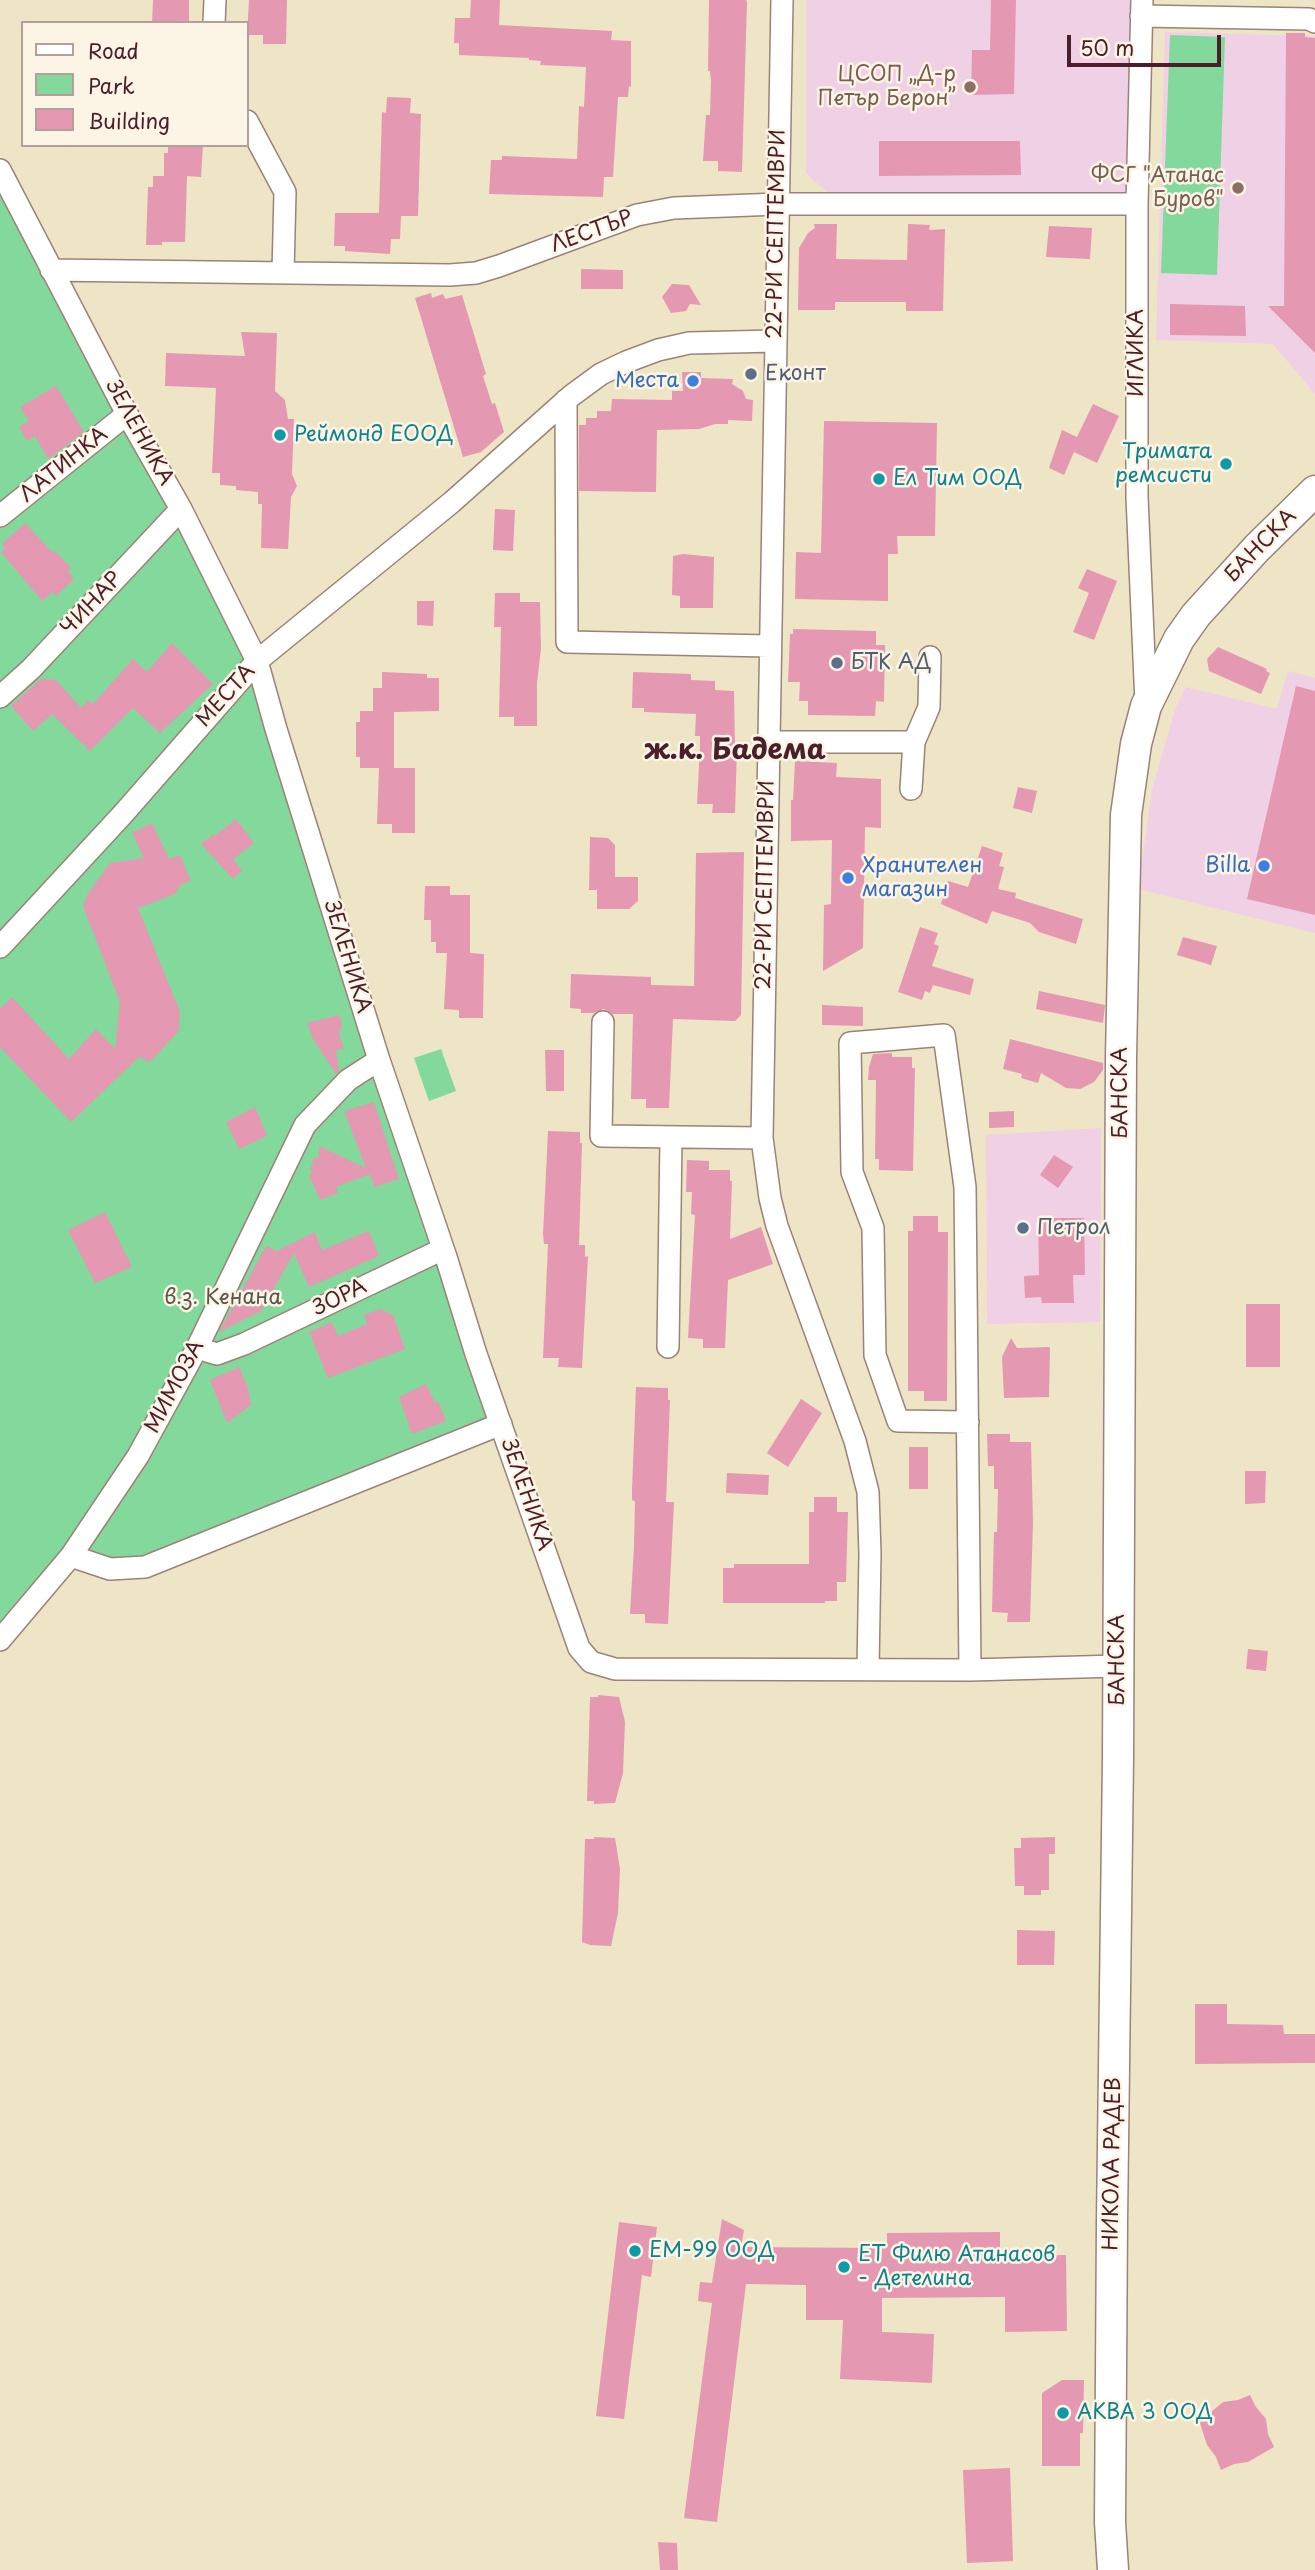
<!DOCTYPE html>
<html>
<head>
<meta charset="utf-8">
<style>
	body { margin:0 }
	#map { position:relative; width:1315px; height:2570px; overflow:hidden; background:#eee5c6; font-family:"Playpen Sans",sans-serif }
	canvas { display:block }
	.legend { position:absolute; left:21px; top:21px; width:228px; height:126px; box-sizing:border-box; background:#fcf5e5; border:2px solid #b59f9b; margin:0; padding:9px 12px; list-style:none; font-size:21px; color:#4a1f2b }
	.legend li { display:flex; align-items:center; gap:14px; height:35px }
	.legend b { width:35px; border:2px solid #b59f9b }
	.scale { position:absolute; left:1067px; top:35px; width:154px; height:32px; box-sizing:border-box; border:4px solid #4a1f2b; border-top:0; padding-left:9px; font-size:21px; line-height:24px; white-space:nowrap; color:#4a1f2b; -webkit-text-stroke:5px #fcf5e5; paint-order:stroke }
</style>
</head>
<body>
<div id="map">
<canvas width="1315" height="2570"></canvas>
<ul class="legend">
<li><b style="height:9px;background:#fff"></b>Road</li>
<li><b style="height:19px;background:#83d89b"></b>Park</li>
<li><b style="height:19px;background:#e598b2"></b>Building</li>
</ul>
<div class="scale">50 m</div>
</div>
<script>
const ctx = document.querySelector('canvas').getContext('2d');
ctx.lineJoin = 'round';
function fillPath(path, color) {
  ctx.fillStyle = color;
  ctx.fill(path, 'evenodd');
}
function strokePath(path, color, width, dash) {
  ctx.strokeStyle = color;
  ctx.lineWidth = width;
  ctx.lineCap = dash ? 'butt' : 'round';
  ctx.setLineDash(dash || []);
  ctx.stroke(path);
}
function label(font, color, halo, rows, align = 'center') {
  ctx.font = font + ' "Playpen Sans",sans-serif';
  ctx.lineWidth = 5;
  ctx.setLineDash([]);
  ctx.textBaseline = 'middle';
  ctx.strokeStyle = halo;
  ctx.fillStyle = color;
  for (const [text, x, y, turn = 0] of rows) {
    ctx.save();
    ctx.translate(x, y);
    ctx.rotate((+turn || 0) * Math.PI / 180);
    ctx.textAlign = isNaN(turn) ? turn : align;
    if (halo) ctx.strokeText(text, 0, 0);
    ctx.fillText(text, 0, 0);
    ctx.restore();
  }
}
fillPath(new Path2D(`
	M806,0H1133L1134,192H827L806,173Z
	M1165,32L1315,36V394L1273,344L1156,340Z
	M1288,671L1315,678V933L1138,889L1152,790L1175,709L1186,687L1277,709Z
	M1101,1128L1100,1322L987,1324L986,1135Z`), '#f0d0e5');
fillPath(new Path2D(`
	M1170,35L1225,37L1217,275L1161,273Z
	M0,169L257,661L501,1424L139,1576L55,1560L0,1630Z
	M441,1049L456,1091L429,1101L414,1058Z`), '#83d89b');
fillPath(new Path2D(`
	M153,0H189V23H152Z
	M249,0H287L286,44H263V35H247Z
	M471,0H500L499,25L612,31L611,40L631,41V87L629,86L628,97H618L613,177H604L603,197L489,194L491,160H502V156L577,159L579,106L584,107L586,67L540,65L541,61L529,60V58L459,55V43H454L455,18H470Z
	M709,0H746L747,2L742,172L718,171V161H703L706,115H710L711,81L710,71H708Z
	M991,0H1016L1014,94L971,95L972,50H990Z
	M1286,33H1305V37L1315,38V353L1268,306H1284Z
	M387,97L411,98L410,113L421,114L418,216H401L400,239H391L390,254L345,251V246H334L335,213H379L382,112L386,113Z
	M879,141H1020L1021,175L879,176Z
	M168,145H203L201,177L187,176L185,242H162V245H146L148,187H153V176H164V153H168Z
	M814,224H837L836,259L907,260L908,224L930,225L929,230L945,229L943,311H906V302H835V310H798L799,248L808,233L815,228Z
	M1049,226L1092,228L1090,259L1046,257Z
	M581,269L623,270V289H581Z
	M672,284L689,285L701,305L690,304L686,311L671,313L662,297Z
	M431,293L432,298L443,294L445,299L462,295L486,374L483,376L492,404L495,403L504,432L481,452L463,457L415,298Z
	M1170,304L1245,306L1246,336L1170,335Z
	M241,332L277,333L275,391L285,400L288,419H294L292,474L297,486L291,497L288,549L261,548L262,504H258V492L236,490V486L220,485V473H212L216,388L165,386L166,353L245,356Z
	M682,372H701V378L733,379L732,384L743,391L746,399L753,400L752,421L728,420V424H715L699,429L657,430L656,492L579,491V425H586V418H597V411H611L612,399L672,400V391H683Z
	M56,386L84,432L48,459L35,436L27,441L19,427L29,421L20,407Z
	M1093,404L1119,416L1097,463L1074,452L1064,475L1049,468L1062,430L1077,437Z
	M824,421L937,423L935,536H897L898,554H888V601L795,599L796,552L821,553Z
	M495,509L515,510L513,551L493,550Z
	M25,523L52,552L54,550L71,568L68,571L74,579L56,596L52,592L42,601L1,552L5,548L2,544Z
	M683,554L714,557L713,608H680V596L672,595L673,556Z
	M1087,569L1117,581L1094,640L1073,632L1089,593L1078,588Z
	M495,593H520V602H540L541,649L537,683V726H514V717H499L501,627H494Z
	M417,601H434L433,626L417,625Z
	M793,629L876,631V645H885L884,702L876,701L875,716L808,715V701H799L800,682H788L790,634H793Z
	M172,643L213,684L160,733L133,708L90,751L52,714L33,731L11,706L41,679L56,680L81,708L88,700L93,704L133,659L147,672Z
	M1218,647L1267,669L1266,671L1270,673L1261,694L1209,671L1207,659Z
	M382,672L427,674V678H439V711L394,712V768H415V833H392V824H377L379,768H360V757H356V722H360V711H373V688H382Z
	M633,672L691,674V680L715,681V690L734,691L735,748H737L735,813H712L713,804H697L700,747V736H695L696,714L644,712V708H632Z
	M1296,686L1315,691V915L1247,899Z
	M795,761L837,763L836,777L881,779V828L865,827L863,948L823,971L824,905L831,904L832,840L791,841V800H793Z
	M1018,787L1037,791L1032,813L1013,808Z
	M236,819L254,843L233,859L242,871L233,879L201,844L214,834L215,836Z
	M152,823L169,859L180,855L191,881L181,884L175,894L138,908L180,1012L179,1031L150,1062L139,1057L71,1122L0,1047V1009L12,997L69,1059L96,1029L115,1049L120,1002L83,906L87,895L110,863L144,858L132,833Z
	M590,837L608,838L615,845V877H638V901L629,909H597V890H589Z
	M982,846L1003,853L999,866L1004,867L998,889L1016,893L1015,898L1083,919L1076,944L1039,932L1030,923L992,911L987,924L941,904L948,881L968,887Z
	M744,852L741,1015L735,1021L673,1019L669,1108H646V1099H631L633,1014H613L604,1009L593,1013H581V1009L570,1008L571,974L651,977V985L694,986L696,853Z
	M425,886H450V895H470V953L484,954L483,1018H459V1010L444,1009L447,953H436V942H431V920H424Z
	M920,927L938,933L934,944L939,946L932,966L974,979L970,995L933,985L930,993L925,991L922,1000L898,992Z
	M1183,937L1217,946L1211,965L1177,955Z
	M1039,991L1105,1005L1103,1023L1036,1009Z
	M822,1005L863,1007V1026L822,1025Z
	M339,1015L342,1024L339,1034L344,1049L336,1050L339,1071L336,1074L313,1039L307,1023Z
	M1010,1039L1103,1063V1070L1094,1082L1080,1089L1066,1088L1041,1073L1038,1083L1021,1078L1022,1074L1003,1069Z
	M545,1050H564V1091H546Z
	M892,1053V1057H912V1068H915L913,1171L879,1170V1159H875L876,1080H868L869,1067L873,1054Z
	M374,1102L399,1179L374,1187L370,1174L336,1187L338,1193L320,1200L309,1175L312,1173L310,1167L313,1165L312,1159L319,1157V1146L366,1168L344,1111Z
	M255,1107L267,1136L239,1149L226,1122Z
	M1014,1111V1127L989,1128V1112Z
	M548,1131L580,1132V1143H582L579,1245H585V1257L588,1256L582,1368L558,1367L559,1358H543L548,1244H544L543,1234Z
	M1054,1155L1073,1167L1058,1188L1040,1175Z
	M687,1160L709,1161V1170H730V1181H732L730,1239L761,1227L773,1264L728,1280L725,1348H703V1339L688,1338L695,1215L691,1214L692,1192H686Z
	M105,1212L132,1267L95,1283L68,1230Z
	M913,1216H938V1232H948L947,1401H924V1391H908V1231H913Z
	M1038,1218H1084L1085,1275H1073L1074,1303H1042L1041,1297L1025,1298L1024,1276L1039,1275Z
	M369,1231L379,1256L309,1287L294,1253L261,1311L219,1332L266,1246L277,1251L315,1232L322,1250Z
	M1246,1304H1280V1367H1246Z
	M380,1309L393,1315L405,1349L328,1378L309,1332L332,1322L338,1336L367,1324L364,1315Z
	M1011,1338L1017,1348L1050,1347L1049,1397L1004,1398L1002,1357Z
	M239,1367L248,1388L251,1405L227,1423L210,1380Z
	M426,1384L435,1403L438,1401L446,1421L412,1434L399,1397Z
	M636,1387L668,1388V1400H670L666,1502H674L668,1624L645,1623V1614H630L634,1546L635,1501L632,1500V1490Z
	M801,1399L822,1413L788,1467L767,1453Z
	M987,1434H1010V1442H1031L1033,1522L1030,1622H1007L1008,1613L992,1612L994,1532H997L998,1489H994V1466H988Z
	M909,1447H928V1489H909Z
	M1245,1471H1266L1265,1503L1245,1504Z
	M727,1473L769,1475L768,1495L726,1493Z
	M814,1497H837V1512H848L846,1582H837V1601H825V1603H723V1568H734V1564H809V1512H814Z
	M1248,1649L1268,1651L1266,1671L1246,1669Z
	M598,1695L619,1697L625,1722L623,1773L615,1803L594,1804V1801H587L590,1697H598Z
	M594,1837L615,1838L620,1869L618,1913L611,1946L590,1945L582,1942L585,1839H594Z
	M1055,1837V1854H1049V1890H1041V1895H1024V1886H1015L1014,1848H1021V1838Z
	M1017,1930L1055,1931L1054,1965H1017Z
	M1195,2004H1227V2024L1283,2025L1284,2034H1315V2063L1195,2064Z
	M722,2219L744,2230L741,2247L887,2248V2233L1000,2232V2256L1066,2255L1067,2331L1005,2332V2297L882,2298V2332L934,2334L932,2383L840,2379L843,2320H806V2285L746,2284L717,2522L684,2518L712,2303L698,2301L700,2282L712,2283Z
	M619,2222L657,2227L651,2277L642,2275L624,2419L596,2416Z
	M1062,2380H1084L1083,2433H1080V2466H1042V2393Z
	M1250,2395L1256,2407L1266,2419L1268,2434L1274,2447L1248,2462L1234,2464L1221,2470L1216,2457L1207,2445L1198,2417L1210,2413L1223,2402L1238,2400Z
	M1010,2468L1013,2561L967,2563L963,2470Z
	M658,2542L677,2543L678,2570H660Z`), '#e598b2');
const street = new Path2D(`
	M782,0L762,1138L770,1198L777,1226L855,1441L868,1492L870,1554L868,1669
	M1142,0L1137,204V497L1146,704
	M1141,16L1309,19L1315,22
	M214,23L215,0
	M247,121L285,192L283,273
	M0,170L127,414L181,509L257,661L276,729L379,1060L446,1257L476,1354L579,1648L591,1662L615,1669L970,1670L1118,1666
	M51,270L450,275L476,273L499,266L637,215L674,208L778,204H1137
	M566,400L567,642L770,646
	M0,516L127,414
	M0,697L31,669L181,509
	M768,742H914L929,707L930,657
	M911,789L914,742
	M0,947L123,814L257,661L452,502L571,396L601,374L626,362L658,350L689,343L775,341
	M603,1022L601,1136L762,1138
	M668,1347L671,1138
	M197,1348L217,1354L244,1344L443,1249
	M968,1422L898,1421L875,1355L873,1228L852,1172L850,1043L944,1035L965,1187L970,1670
	M71,1556L110,1569L145,1567L501,1424
	M0,1640L71,1556L138,1456L197,1348L305,1125L348,1080L379,1060`);
const secondary = new Path2D(`
	M1113,2570L1110,2522L1112,2221L1118,1758L1121,1057L1126,815L1136,744L1146,706L1179,639L1196,615L1257,548L1315,491`);
strokePath(street, '#9c8278', 24);
strokePath(secondary, '#9c8278', 33);
strokePath(street, '#fff', 21);
strokePath(secondary, '#fff', 30);
for (const [x, y, r, color] of [
	[970,87,7,"#8d6e63"],
	[1238,188,7,"#8d6e63"],
	[751,374,7,"#5c6f8a"],
	[693,381,7,"#3f7fe0"],
	[280,435,7,"#0f9aa8"],
	[1226,464,7,"#0f9aa8"],
	[879,479,7,"#0f9aa8"],
	[837,663,7,"#5c6f8a"],
	[1264,866,7,"#3f7fe0"],
	[848,878,7,"#3f7fe0"],
	[1023,1228,7,"#5c6f8a"],
	[635,2251,7,"#0f9aa8"],
	[844,2267,7,"#0f9aa8"],
	[1063,2413,7,"#0f9aa8"]
]) {
  const dot = new Path2D();
  dot.arc(x, y, r, 0, 2 * Math.PI);
  ctx.fillStyle = color;
  ctx.fill(dot);
  strokePath(dot, '#fcf5e5', 2.5);
}
label('21px', '#785e54', '#fcf5e5', [
	["ЦСОП „Д-р",956,75],
	["Петър Берон”",956,99],
	["ФСГ \"Атанас",1224,176],
	["Буров\"",1224,200]
], 'right');
label('21px', '#4a1f2b', '#fcf5e5', [
	["ЛЕСТЪР",592,232,-20],
	["22-РИ СЕПТЕМВРИ",777,234,-89],
	["ИГЛИКА",1137,353,-90],
	["ЗЕЛЕНИКА",139,433,61],
	["ЛАТИНКА",64,465,-39],
	["БАНСКА",1261,546,-46],
	["ЧИНАР",92,604,-47],
	["МЕСТА",226,696,-48],
	["22-РИ СЕПТЕМВРИ",766,885,-89],
	["ЗЕЛЕНИКА",347,957,73],
	["БАНСКА",1121,1093,-90],
	["ЗОРА",340,1298,-26],
	["МИМОЗА",175,1387,-62],
	["ЗЕЛЕНИКА",526,1495,71],
	["БАНСКА",1118,1660,-90],
	["НИКОЛА РАДЕВ",1113,2164,-89]
]);
label('21px', '#4e5e75', '#fcf5e5', [
	["Еконт",765,374],
	["БТК АД",851,663],
	["Петрол",1037,1228]
], 'left');
label('21px', '#366cbe', '#fcf5e5', [
	["Места",679,381],
	["Хранителен",862,866,"left"],
	["магазин",862,890,"left"],
	["Billa",1250,866]
], 'right');
label('21px', '#0d838f', '#fcf5e5', [
	["Реймонд ЕООД",294,435],
	["Тримата",1212,452,"right"],
	["ремсисти",1212,476,"right"],
	["Ел Тим ООД",893,479],
	["ЕМ-99 ООД",649,2251],
	["ЕТ Филю Атанасов",858,2255],
	["- Детелина",858,2279],
	["АКВА 3 ООД",1077,2413]
], 'left');
label('21px', '#5b564d', '#fcf5e5', [
	["в.з. Кенана",223,1298]
]);
label('bold 28px', '#4a1f2b', '#fcf5e5', [
	["ж.к. Бадема",735,751]
]);
</script>
</body>
</html>
